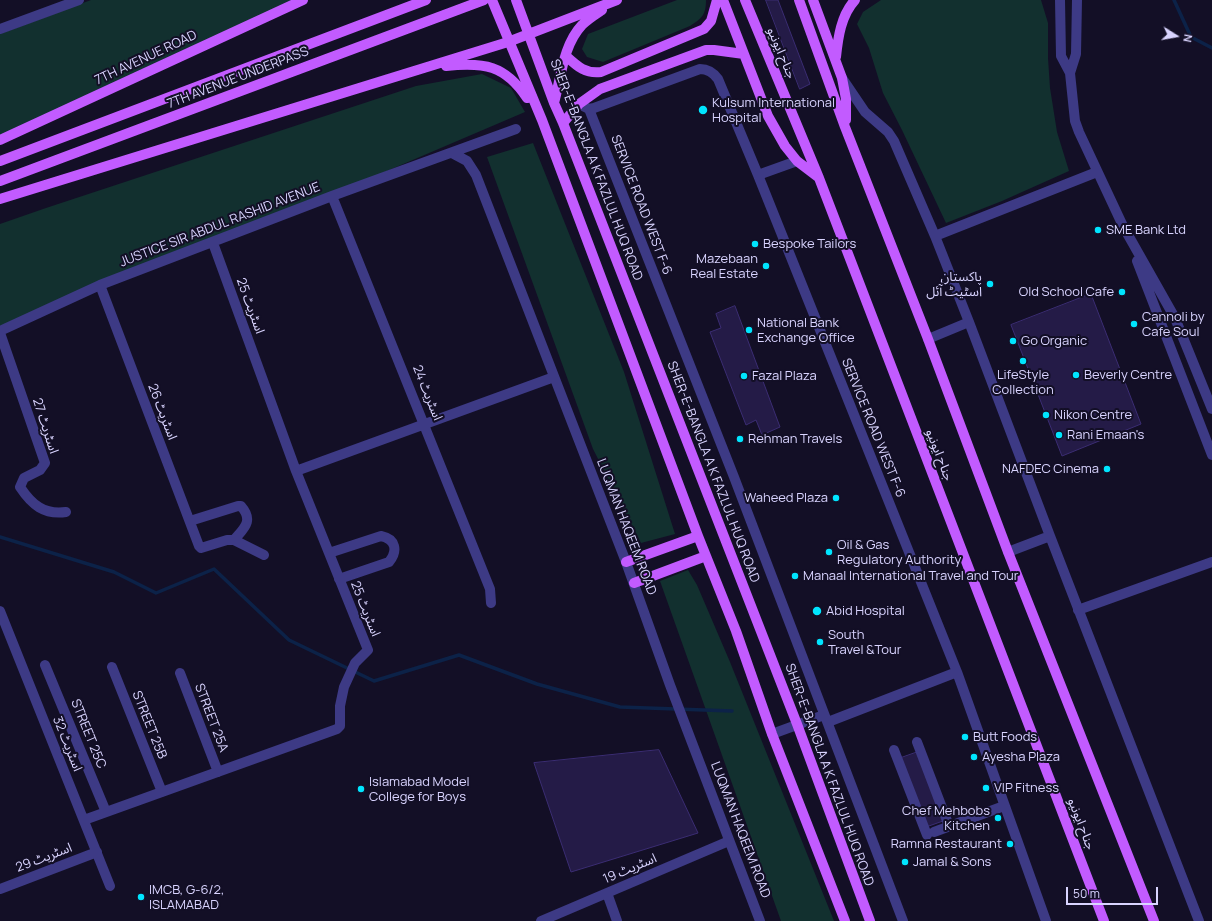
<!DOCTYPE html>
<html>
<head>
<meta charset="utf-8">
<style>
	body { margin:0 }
	#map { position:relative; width:1212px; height:921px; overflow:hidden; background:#130f26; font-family:Manrope,sans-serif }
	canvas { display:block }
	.north { position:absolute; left:1156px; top:16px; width:40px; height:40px; -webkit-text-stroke:3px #130f26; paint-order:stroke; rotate:101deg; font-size:11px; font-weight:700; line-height:16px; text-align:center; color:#d9d4ff }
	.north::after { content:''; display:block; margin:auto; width:14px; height:18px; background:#d9d4ff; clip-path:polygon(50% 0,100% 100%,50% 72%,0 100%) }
	.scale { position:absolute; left:1066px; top:887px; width:92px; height:18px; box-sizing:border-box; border:2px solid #d9d4ff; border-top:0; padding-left:5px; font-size:12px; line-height:14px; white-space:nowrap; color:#d9d4ff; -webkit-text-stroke:3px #130f26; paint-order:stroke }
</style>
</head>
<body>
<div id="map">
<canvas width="1212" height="921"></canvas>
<div class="north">N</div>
<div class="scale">50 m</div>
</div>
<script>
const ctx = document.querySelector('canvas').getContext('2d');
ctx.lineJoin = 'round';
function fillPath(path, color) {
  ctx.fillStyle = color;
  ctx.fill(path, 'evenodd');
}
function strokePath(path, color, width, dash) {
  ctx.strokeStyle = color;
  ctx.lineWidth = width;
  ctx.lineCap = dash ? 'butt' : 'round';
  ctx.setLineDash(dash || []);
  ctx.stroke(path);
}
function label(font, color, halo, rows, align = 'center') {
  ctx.font = font + ' Manrope,"Noto Sans Arabic",sans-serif';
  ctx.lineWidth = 4;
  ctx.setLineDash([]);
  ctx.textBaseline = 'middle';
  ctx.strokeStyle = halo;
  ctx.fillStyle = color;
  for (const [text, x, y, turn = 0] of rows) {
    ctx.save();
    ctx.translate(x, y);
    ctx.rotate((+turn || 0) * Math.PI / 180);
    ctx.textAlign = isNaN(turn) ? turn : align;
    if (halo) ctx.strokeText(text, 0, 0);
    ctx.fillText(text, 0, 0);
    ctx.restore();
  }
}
fillPath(new Path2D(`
	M91,0H299L0,137V34Z
	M677,0H706C706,15 702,18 690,26L603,62L587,57L582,49L588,34Z
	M881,0H1041L1048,23V58L1050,88L1057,132L1069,171L1002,201L946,223L902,130L883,93L869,48L857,24L863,12Z
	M482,74L511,88L525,112L305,206L0,326V224L46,208L416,86Z
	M533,143L624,372L675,534L641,543L593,449L487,157Z
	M688,570L697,585L730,662L834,921H781L660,581Z`), '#12302f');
strokePath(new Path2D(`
	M1174,0L1191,37L1212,48
	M0,537L114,572L156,593L214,569L289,640L374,681L459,655L537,684L620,707L732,711`), '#0c2248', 3.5);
const building = new Path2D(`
	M766,0H778L810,84L800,89Z
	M1091,294L1141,424L1062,456L1011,325Z
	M735,306L780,427L762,435L756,420L746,425L710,332L721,328L716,314Z
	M659,750L698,833L571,872L534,763Z
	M918,752L943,821L926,827L901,758Z`);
fillPath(building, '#241b47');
strokePath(building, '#3b2d73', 1);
strokePath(new Path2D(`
	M1060,0L1061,56L1070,73L1075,121L1079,132L1123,226L1175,318L1212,409
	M0,29L79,0
	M1070,73L1076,54L1077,0
	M842,78L865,112L888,132L894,141L935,236L969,322L1050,536L1199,921
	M579,104L589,109L594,108L700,69C708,69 713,72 718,79L758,175L957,672L1046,921
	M589,109L734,477L903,921
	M452,153L467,161L476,175L626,562L670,685L760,921
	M758,175L797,161
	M332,196L490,589L491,603
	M935,236L1097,172
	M1137,261L1212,455
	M100,285L199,546L201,548L227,540H234L264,555
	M0,331L100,285L332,196L516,129
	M0,333L45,463L40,470L24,478L20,487C32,505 44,515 66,512
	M928,339L969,322
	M296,471L554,377
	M190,521L238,506H241C254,521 244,528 234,540
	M1008,552L1050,536
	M329,553L381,536C396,539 398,551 389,562L339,579
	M1078,610L1212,562
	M0,611L110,886
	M45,665L106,812
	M112,667L162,792
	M180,673L218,772
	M828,722L957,672
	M772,734L824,715
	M917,742L949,826
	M894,750L927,835
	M84,820L337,729L340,726V706L344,687L355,663L368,650L296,471L213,243
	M934,832L1004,806
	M0,889L97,852
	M607,893L617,921
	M541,921L729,841`), '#3d3a85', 10);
strokePath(new Path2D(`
	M492,0L542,120L698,536L736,631L772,734L845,921
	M516,0L554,103L563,123L797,724L870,921
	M723,0L768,116L785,146L797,161L818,177
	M745,0L819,178L1104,921
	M799,0L845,127L928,339L1008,552L1154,921
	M813,0L842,78L846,99V120
	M566,56C577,66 585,74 601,72L704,29L711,21L717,0
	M836,57C838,38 841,15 855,0
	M446,66C484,62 505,65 527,98
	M554,103C561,78 563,45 582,25C588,19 596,14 602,10
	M563,123L579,104L600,89L706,50H714L744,54
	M0,140L303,0
	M0,161L426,0
	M0,181L484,0
	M0,199L508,42L617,0
	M626,562L698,536
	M634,583L706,556`), '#c25bff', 10);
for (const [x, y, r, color] of [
	[703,110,5,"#00e5ff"],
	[1098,230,4,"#00e5ff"],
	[755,244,4,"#00e5ff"],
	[766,266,4,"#00e5ff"],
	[990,284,4,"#00e5ff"],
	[1122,292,4,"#00e5ff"],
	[1134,324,4,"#00e5ff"],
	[749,330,4,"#00e5ff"],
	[1013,341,4,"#00e5ff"],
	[1023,361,4,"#00e5ff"],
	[1076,375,4,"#00e5ff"],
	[744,376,4,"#00e5ff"],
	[1046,415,4,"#00e5ff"],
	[1059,435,4,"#00e5ff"],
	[740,439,4,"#00e5ff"],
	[1107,469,4,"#00e5ff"],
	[836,498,4,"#00e5ff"],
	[829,552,4,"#00e5ff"],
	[795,576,4,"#00e5ff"],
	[817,611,5,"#00e5ff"],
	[820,642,4,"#00e5ff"],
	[965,737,4,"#00e5ff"],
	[974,757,4,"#00e5ff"],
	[986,788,4,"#00e5ff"],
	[361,789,4,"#00e5ff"],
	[998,818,4,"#00e5ff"],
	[1010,844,4,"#00e5ff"],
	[905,862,4,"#00e5ff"],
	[141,897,4,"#00e5ff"]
]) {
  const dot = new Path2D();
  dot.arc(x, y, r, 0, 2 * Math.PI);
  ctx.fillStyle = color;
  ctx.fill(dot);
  strokePath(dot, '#130f26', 1.5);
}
label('13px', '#d9d4ff', '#130f26', [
	["جناح ایونیو",781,53,67],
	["7TH AVENUE ROAD",146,58,-25],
	["7TH AVENUE UNDERPASS",238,78,-21],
	["SHER-E-BANGLA A K FAZLUL HUQ ROAD",596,170,69],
	["SERVICE ROAD WEST F-6",641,205,69],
	["JUSTICE SIR ABDUL RASHID AVENUE",220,225,-21],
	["اسٹریٹ 25",250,306,70],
	["اسٹریٹ 24",427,393,68],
	["اسٹریٹ 26",162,412,69],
	["اسٹریٹ 27",45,426,72],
	["SERVICE ROAD WEST F-6",873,428,68],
	["جناح ایونیو",939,455,69],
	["SHER-E-BANGLA A K FAZLUL HUQ ROAD",713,472,69],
	["LUQMAN HAQEEM ROAD",626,527,69],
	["اسٹریٹ 25",365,609,68],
	["STREET 25A",211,718,69],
	["STREET 25B",149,725,68],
	["STREET 25C",88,734,68],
	["اسٹریٹ 32",67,744,68],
	["SHER-E-BANGLA A K FAZLUL HUQ ROAD",829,775,70],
	["جناح ایونیو",1081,824,69],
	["LUQMAN HAQEEM ROAD",740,830,69],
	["اسٹریٹ 29",44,858,-21],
	["اسٹریٹ 19",630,869,-23]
]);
label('13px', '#d9d4ff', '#130f26', [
	["Kulsum International",712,103],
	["Hospital",712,118],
	["SME Bank Ltd",1106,230],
	["Bespoke Tailors",763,244],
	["Mazebaan",758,259,"right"],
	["Real Estate",758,274,"right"],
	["پاکستان",982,277,"right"],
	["اسٹیٹ آئل",982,292,"right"],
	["Old School Cafe",1114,292,"right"],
	["Cannoli by",1142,317],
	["Cafe Soul",1142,332],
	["National Bank",757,323],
	["Exchange Office",757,338],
	["Go Organic",1021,341],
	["LifeStyle",1023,375,"center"],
	["Collection",1023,390,"center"],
	["Beverly Centre",1084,375],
	["Fazal Plaza",752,376],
	["Nikon Centre",1054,415],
	["Rani Emaan's",1067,435],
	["Rehman Travels",748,439],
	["NAFDEC Cinema",1099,469,"right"],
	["Waheed Plaza",828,498,"right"],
	["Oil & Gas",837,545],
	["Regulatory Authority",837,560],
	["Manaal International Travel and Tour",803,576],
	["Abid Hospital",826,611],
	["South",828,635],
	["Travel &Tour",828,650],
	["Butt Foods",973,737],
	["Ayesha Plaza",982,757],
	["Islamabad Model",369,782],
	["College for Boys",369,797],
	["VIP Fitness",994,788],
	["Chef Mehbobs",990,811,"right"],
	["Kitchen",990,826,"right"],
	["Ramna Restaurant",1002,844,"right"],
	["Jamal & Sons",913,862],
	["IMCB, G-6/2,",149,890],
	["ISLAMABAD",149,905]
], 'left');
</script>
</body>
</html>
